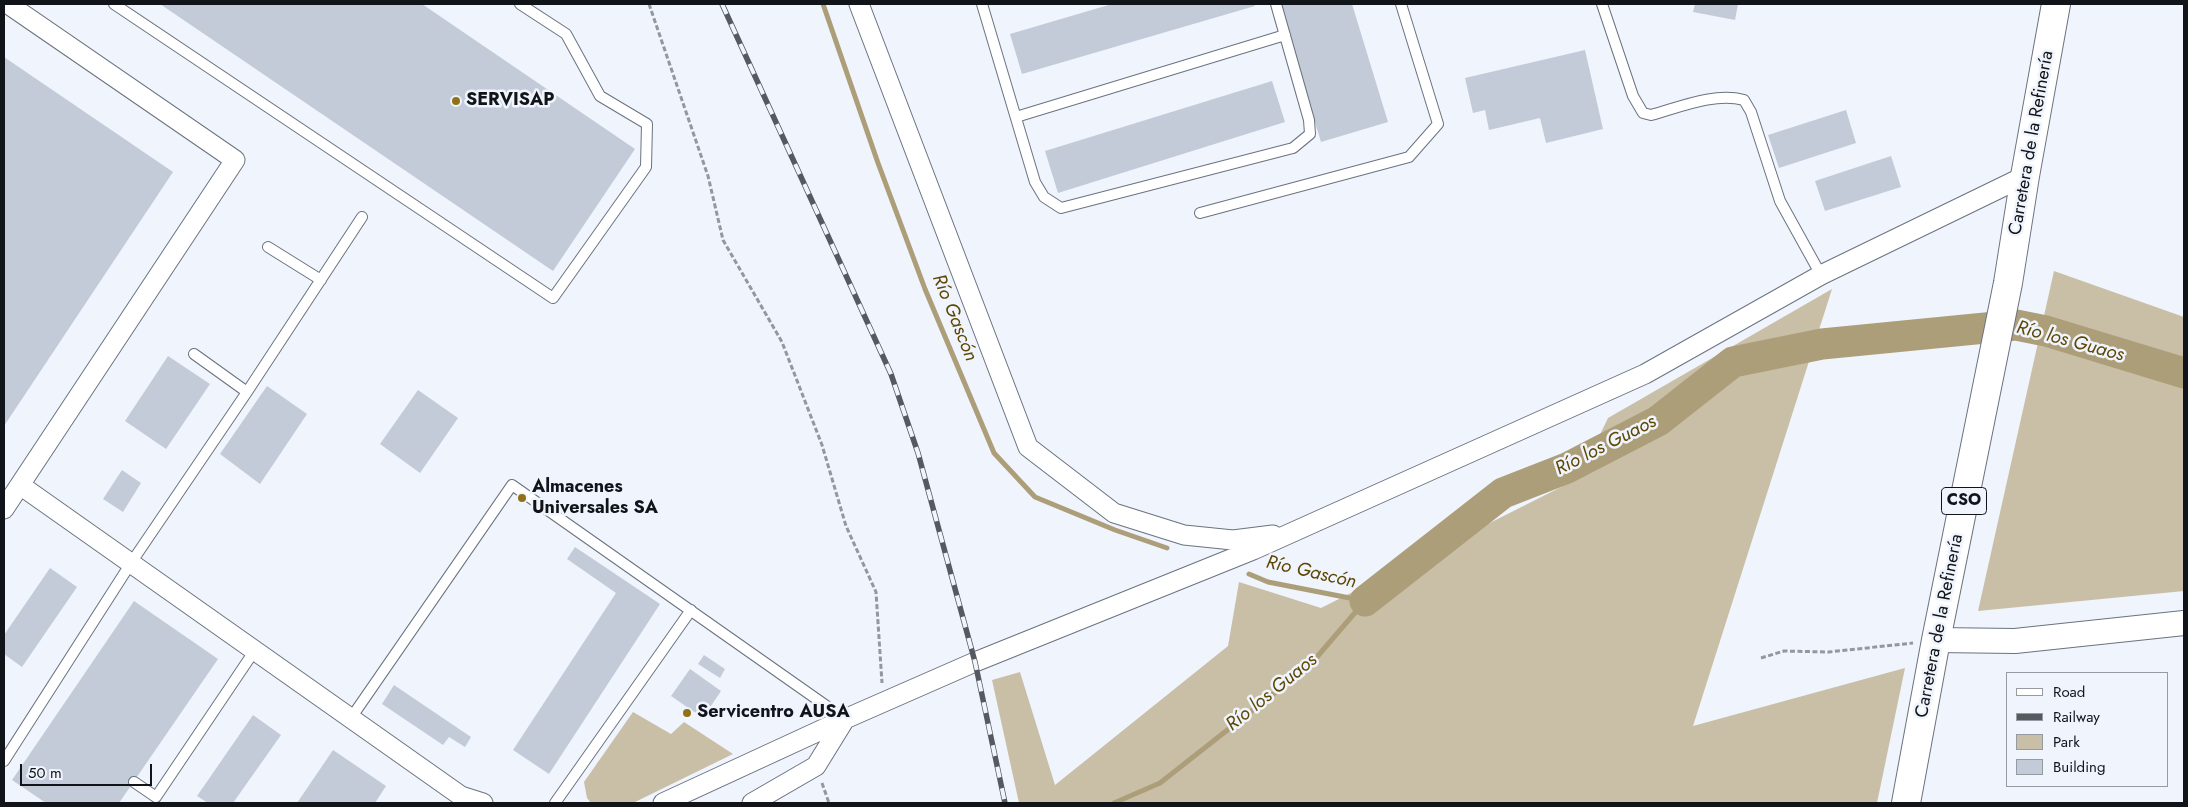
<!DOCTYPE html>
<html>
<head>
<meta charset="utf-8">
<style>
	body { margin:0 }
	#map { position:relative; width:2188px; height:807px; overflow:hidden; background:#eff4fd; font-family:Jost,sans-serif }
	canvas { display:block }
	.frame { position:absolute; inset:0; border:5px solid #111418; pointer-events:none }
	.legend { position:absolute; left:2006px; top:672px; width:162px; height:115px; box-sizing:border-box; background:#eff4fd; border:1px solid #969aa1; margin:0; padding:6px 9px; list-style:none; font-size:15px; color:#111418 }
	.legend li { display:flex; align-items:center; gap:10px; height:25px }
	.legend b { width:25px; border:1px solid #969aa1 }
	.scale { position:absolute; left:20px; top:764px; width:132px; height:22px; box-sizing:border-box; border:2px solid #111418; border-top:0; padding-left:6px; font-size:15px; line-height:18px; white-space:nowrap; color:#111418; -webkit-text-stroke:4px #eff4fd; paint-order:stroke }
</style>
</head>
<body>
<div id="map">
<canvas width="2188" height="807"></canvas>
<div class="frame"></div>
<ul class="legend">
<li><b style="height:6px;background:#fff"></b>Road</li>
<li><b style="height:6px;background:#565a60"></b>Railway</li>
<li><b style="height:14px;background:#c9bfa6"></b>Park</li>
<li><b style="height:14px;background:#c3cbd9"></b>Building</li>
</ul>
<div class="scale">50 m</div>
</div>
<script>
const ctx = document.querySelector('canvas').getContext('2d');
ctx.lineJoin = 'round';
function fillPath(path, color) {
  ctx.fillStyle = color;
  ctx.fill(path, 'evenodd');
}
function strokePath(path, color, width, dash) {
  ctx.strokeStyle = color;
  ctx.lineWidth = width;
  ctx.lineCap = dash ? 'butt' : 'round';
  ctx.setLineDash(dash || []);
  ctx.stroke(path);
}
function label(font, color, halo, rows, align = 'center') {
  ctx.font = font + ' Jost,sans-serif';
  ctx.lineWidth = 5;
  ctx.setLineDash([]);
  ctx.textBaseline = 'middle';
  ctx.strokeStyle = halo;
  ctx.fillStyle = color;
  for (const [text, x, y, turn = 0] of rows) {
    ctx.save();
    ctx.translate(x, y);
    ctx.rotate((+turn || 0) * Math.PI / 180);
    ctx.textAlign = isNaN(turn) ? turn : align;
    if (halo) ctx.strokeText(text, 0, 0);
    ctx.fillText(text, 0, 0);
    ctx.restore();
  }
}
fillPath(new Path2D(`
	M2054,271L2184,317V591L1978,611Z
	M1832,289L1693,726L1905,668L1877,803H1019L992,680L1020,672L1055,785L1228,646L1239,582L1321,608L1579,478L1608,418Z
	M633,712L671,734L684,722L733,754L633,803H591L587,798L584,782Z`), '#c9bfa6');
strokePath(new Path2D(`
	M823,4L878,163L925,289L994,453L1035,497L1115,530L1167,548
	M1114,803L1160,783L1310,665L1365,601L1268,582L1249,574`), '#ad9e7a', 5);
strokePath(new Path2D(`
	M1365,601L1503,493L1567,468L1658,421L1733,362L1822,344L2016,325L2046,331L2184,373`), '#ad9e7a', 31);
fillPath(new Path2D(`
	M160,4H422L635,149L553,271Z
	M1112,4H1254L1255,6L1022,74L1010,34Z
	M1279,4H1352L1388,122L1321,142Z
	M1695,4H1738L1735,20L1693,12Z
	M1585,50L1603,129L1546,143L1540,118L1489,130L1485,110L1473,113L1465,78Z
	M4,57L173,172L4,426Z
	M1272,81L1285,122L1058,193L1045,151Z
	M1846,110L1856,143L1779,168L1768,135Z
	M1891,156L1901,187L1825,211L1815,181Z
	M168,356L210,384L166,449L125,421Z
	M267,386L307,414L260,484L220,454Z
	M418,390L458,418L420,473L380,444Z
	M122,470L141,483L123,512L103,499Z
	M575,547L660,604L549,774L513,750L616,593L567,559Z
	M50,568L77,587L22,667L4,654V635Z
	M134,601L218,659L119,803H46L12,780Z
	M704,655L725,669L720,678L698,664Z
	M690,669L721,691L703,718L671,696Z
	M394,685L471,737L465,747L449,737L443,745L382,704Z
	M253,715L281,735L233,803H208L197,796Z
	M333,750L386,786L375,803H297Z`), '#c3cbd9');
const service = new Path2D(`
	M114,4L553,298L646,167L647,124L600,96L566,34L520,4
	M982,4L1035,182L1044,197L1061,208L1293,148L1310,134L1309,120L1276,4
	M1602,4L1633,96L1643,113L1651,115C1680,107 1715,92 1744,100L1751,112L1780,201L1821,275
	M1016,117L1285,35
	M1200,213L1409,157L1438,124L1401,4
	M268,247L321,280
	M194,354L247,392
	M351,718L512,485L845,719
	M4,761L131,563L247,392L362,217
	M134,782L156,797L255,650
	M555,803L691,610`);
const minor = new Path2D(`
	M859,4L1028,447L1114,513L1184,535L1233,540L1273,535
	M20,485L461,796L483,803
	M4,509L235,160L8,4
	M663,803L845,719L975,662L1253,550L1645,374L1821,275L2025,176
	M752,803L816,766L845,719`);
const tertiary = new Path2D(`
	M1936,640L2015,641L2184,623`);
const primary = new Path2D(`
	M1906,803L1936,640L2008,283L2025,176L2056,4`);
strokePath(service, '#6b737f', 12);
strokePath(minor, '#6b737f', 21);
strokePath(tertiary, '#6b737f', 26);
strokePath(primary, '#6b737f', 30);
strokePath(new Path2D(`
	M649,4L708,176L723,240L782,342L822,445L846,526L876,592L882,683
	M1761,658L1784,651L1829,652L1913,643
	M822,783L829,803`), '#93979e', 3, [5, 2.5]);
strokePath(service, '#fff', 10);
strokePath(minor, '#fff', 19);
strokePath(tertiary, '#fff', 24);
strokePath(primary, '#fff', 28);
const rail = new Path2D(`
	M722,4L891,374L918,453L975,662L1005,803`);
strokePath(rail, '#565a60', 5.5);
strokePath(rail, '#eff4fd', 4, [11]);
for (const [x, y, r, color] of [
	[456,101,5,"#907117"],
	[522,498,5,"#907117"],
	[687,713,5,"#907117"]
]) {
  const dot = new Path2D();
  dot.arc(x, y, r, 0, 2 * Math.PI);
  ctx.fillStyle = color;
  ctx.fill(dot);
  strokePath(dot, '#eff4fd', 2);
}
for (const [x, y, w] of [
	[1964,501,45]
]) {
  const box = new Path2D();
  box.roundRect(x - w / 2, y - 13.5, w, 27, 4);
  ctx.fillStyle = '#eff4fd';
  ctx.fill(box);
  strokePath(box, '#111418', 1);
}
label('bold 16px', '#111418', null, [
	["CSO",1964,501]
]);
label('bold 18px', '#111418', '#eff4fd', [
	["SERVISAP",466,101],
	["Almacenes",532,488],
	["Universales SA",532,509],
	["Servicentro AUSA",697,713]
], 'left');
label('18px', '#111418', '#eff4fd', [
	["Carretera de la Refinería",2032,143,-80],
	["Carretera de la Refinería",1940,626,-79]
]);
label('italic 19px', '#5d4702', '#eff4fd', [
	["Río Gascón",954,318,68],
	["Río los Guaos",2070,342,15],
	["Río los Guaos",1606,446,-27],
	["Río Gascón",1311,573,13],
	["Río los Guaos",1272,693,-39]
]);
</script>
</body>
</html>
